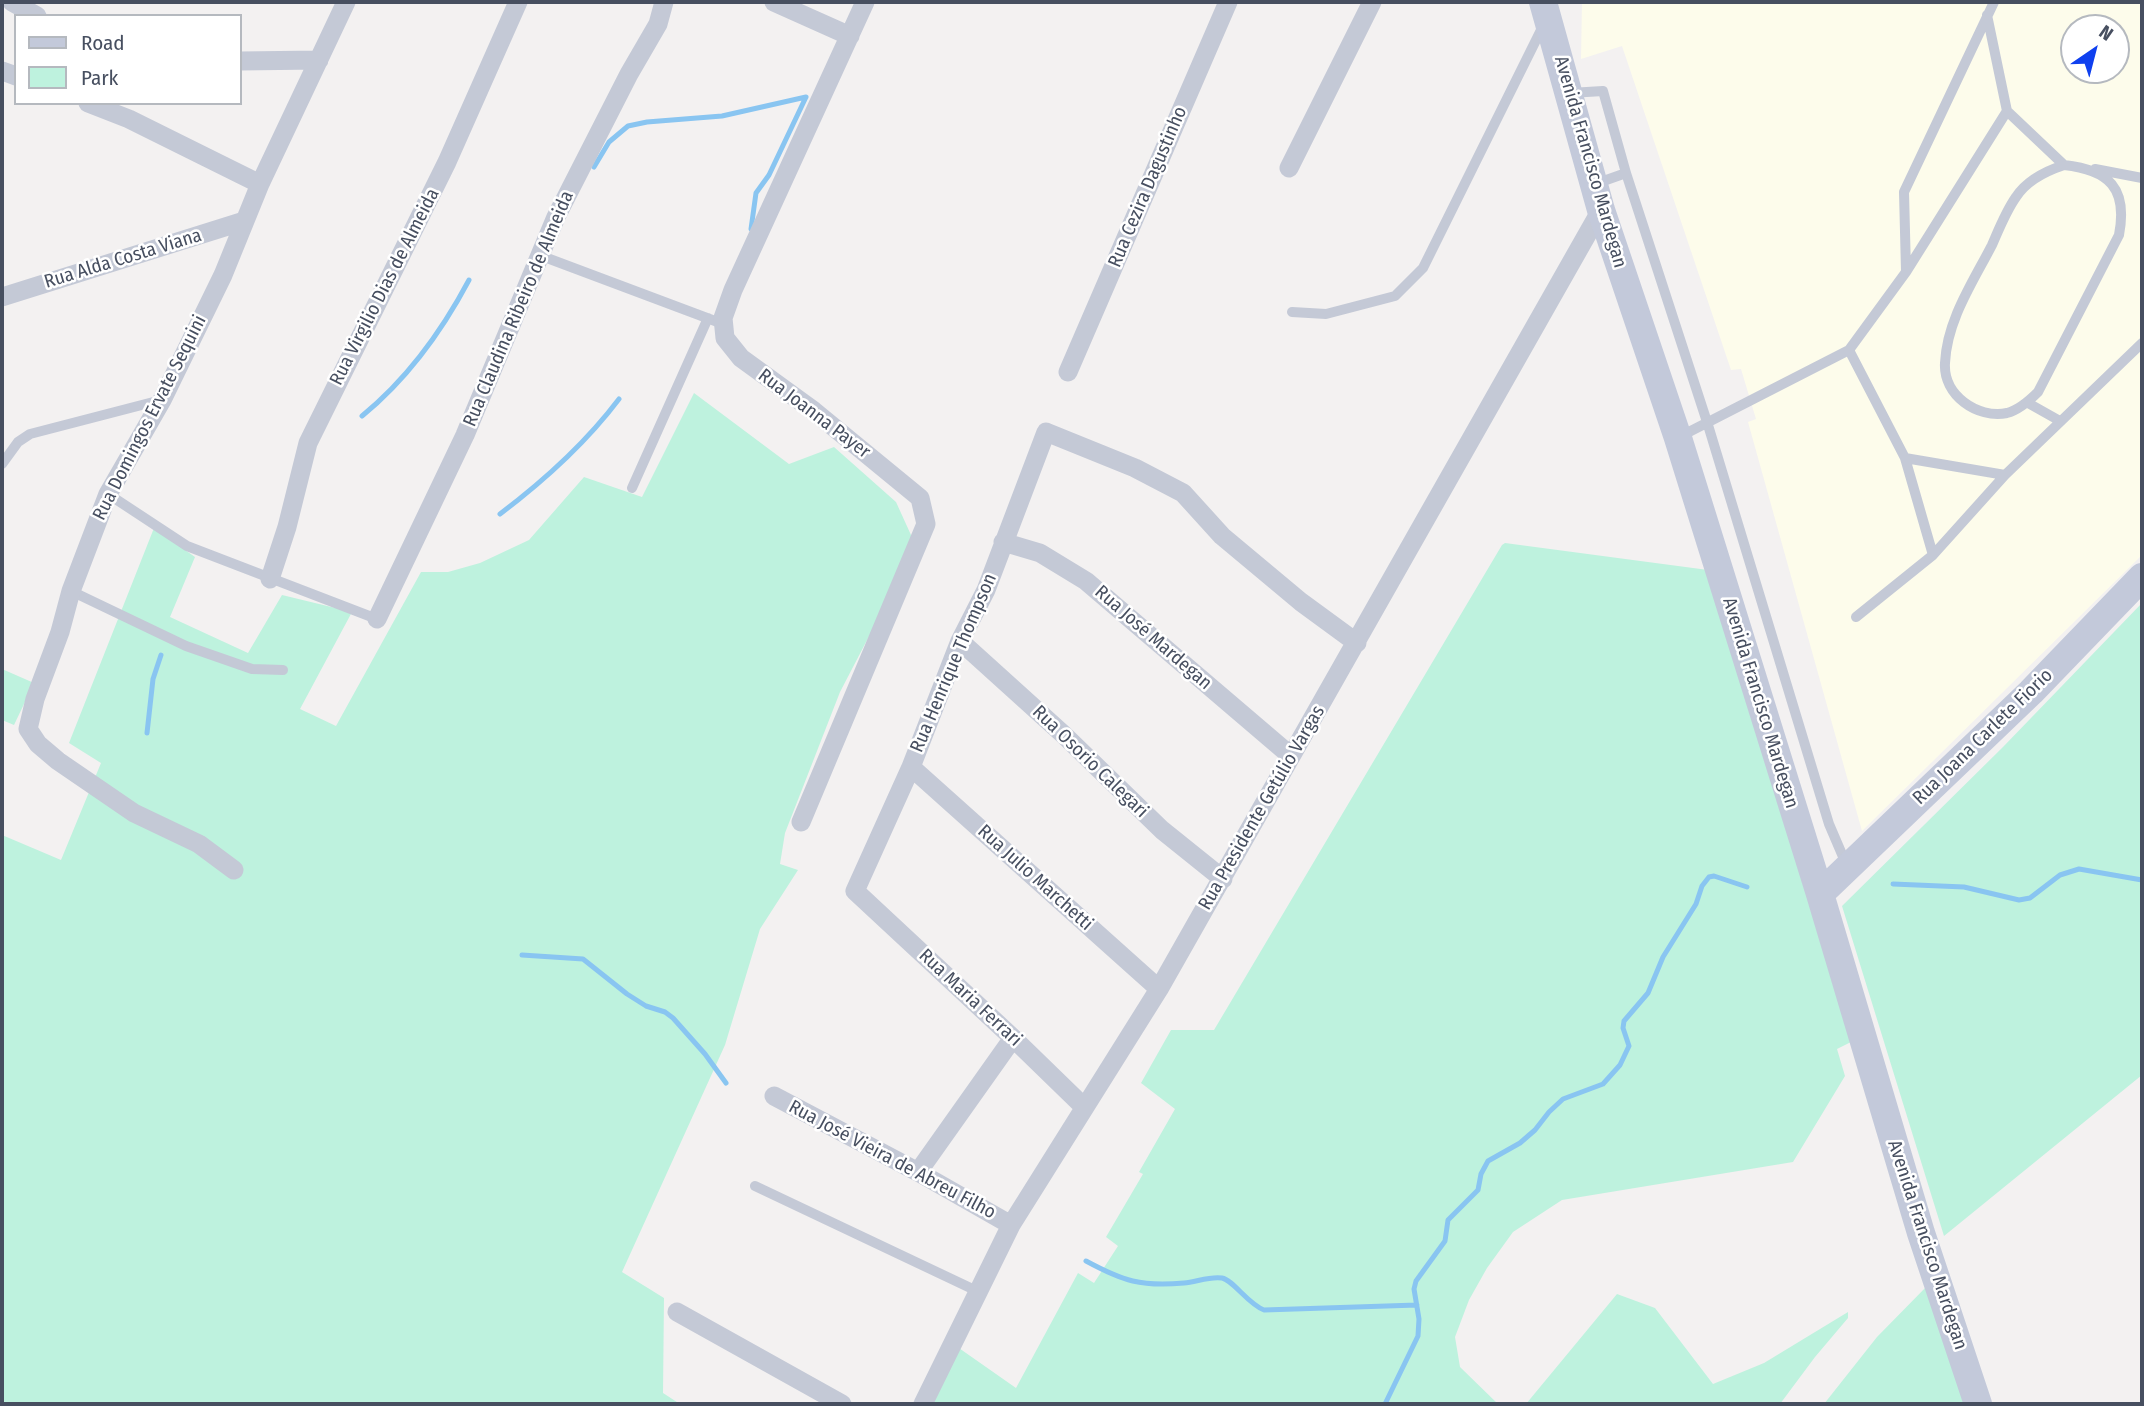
<!DOCTYPE html>
<html>
<head>
<meta charset="utf-8">
<style>
	body { margin:0 }
	#map { position:relative; width:2144px; height:1406px; overflow:hidden; background:#f3f1f1; font-family:"Fira Sans Condensed",sans-serif }
	canvas { display:block }
	.frame { position:absolute; inset:0; border:4px solid #474f60; pointer-events:none }
	.legend { position:absolute; left:14px; top:14px; width:228px; height:91px; box-sizing:border-box; background:#fff; border:2px solid #b5b9bf; margin:0; padding:9px 12px; list-style:none; font-size:21px; color:#474f60 }
	.legend li { display:flex; align-items:center; gap:14px; height:35px }
	.legend b { width:35px; border:2px solid #b5b9bf }
	.north { position:absolute; left:2060px; top:14px; width:70px; height:70px; box-sizing:border-box; background:#fff; border:2px solid #b5b9bf; border-radius:50%; rotate:35deg; font-size:19px; font-weight:700; line-height:28px; text-align:center; color:#474f60 }
	.north::after { content:''; display:block; margin:auto; width:24px; height:32px; background:#0f40ef; clip-path:polygon(50% 0,100% 100%,50% 72%,0 100%) }
</style>
</head>
<body>
<div id="map">
<canvas width="2144" height="1406"></canvas>
<div class="frame"></div>
<ul class="legend">
<li><b style="height:9px;background:#c3c9da"></b>Road</li>
<li><b style="height:19px;background:#bef2de"></b>Park</li>
</ul>
<div class="north">N</div>
</div>
<script>
const ctx = document.querySelector('canvas').getContext('2d');
ctx.lineJoin = 'round';
function fillPath(path, color) {
  ctx.fillStyle = color;
  ctx.fill(path, 'evenodd');
}
function strokePath(path, color, width, dash) {
  ctx.strokeStyle = color;
  ctx.lineWidth = width;
  ctx.lineCap = dash ? 'butt' : 'round';
  ctx.setLineDash(dash || []);
  ctx.stroke(path);
}
function label(font, color, halo, rows, align = 'center') {
  ctx.font = font + ' "Fira Sans Condensed",sans-serif';
  ctx.lineWidth = 5;
  ctx.setLineDash([]);
  ctx.textBaseline = 'middle';
  ctx.strokeStyle = halo;
  ctx.fillStyle = color;
  for (const [text, x, y, turn = 0] of rows) {
    ctx.save();
    ctx.translate(x, y);
    ctx.rotate((+turn || 0) * Math.PI / 180);
    ctx.textAlign = isNaN(turn) ? turn : align;
    if (halo) ctx.strokeText(text, 0, 0);
    ctx.fillText(text, 0, 0);
    ctx.restore();
  }
}
fillPath(new Path2D(`
	M1582,2H2142V555L1862,831L1748,422L1756,419L1741,369L1731,370L1622,46L1581,59ZM2074,28H2116V70H2074Z`), '#fdfceb');
fillPath(new Path2D(`
	M694,393L789,464L834,447L896,502L916,546L840,692L785,833L780,864L798,870L760,929L725,1045L622,1272L664,1298L663,1393L680,1404H2V835L61,860L101,763L69,743L154,528L195,557L170,617L248,653L282,595L352,612L300,709L336,726L421,572H448L480,563L529,540L584,477L642,497Z
	M1505,543L1708,570L1853,1041L1837,1049L1845,1076L1793,1162L1562,1200L1513,1232L1487,1268L1469,1300L1455,1337L1460,1367L1498,1404H933L956,1346L1016,1388L1078,1273L1094,1283L1118,1246L1106,1237L1143,1174L1139,1172L1175,1109L1141,1083L1171,1030H1214L1502,545Z
	M2142,603V1075L1944,1236L1842,906L2003,747Z
	M2,669L34,683L14,725L2,720Z
	M1928,1285L1965,1404H1824L1877,1337Z
	M1617,1294L1655,1308L1713,1384L1764,1363L1848,1312V1318L1815,1357L1780,1404H1526Z`), '#bef2de');
strokePath(new Path2D(`
	M594,167L609,142L628,126L647,122L722,116L806,97
	M751,229L756,193L769,175L806,97
	M362,416C406,380 442,331 469,280
	M500,514C545,480 585,444 619,399
	M147,733L153,679L161,655
	M1893,884L1964,887L2019,900L2030,898L2060,875L2079,869L2142,880
	M522,955L583,959L627,994L646,1006L665,1012L673,1018L705,1054L726,1083
	M1086,1261C1123,1281 1141,1287 1184,1283C1196,1282 1210,1276 1222,1278C1233,1280 1248,1304 1264,1310L1417,1305
	M1385,1404L1418,1336L1419,1319L1414,1289L1416,1281L1445,1241L1448,1220L1478,1190L1481,1174L1488,1161L1520,1143L1535,1130L1549,1112L1563,1099L1603,1084L1620,1065L1629,1046L1623,1028L1624,1021L1648,993L1663,957L1696,904L1702,886L1709,877L1714,876L1747,887`), '#89c5f1', 5);
strokePath(new Path2D(`
	M1570,93L1603,91L1626,173L1708,425L1829,824L1847,866
	M2007,111L2064,165
	M2064,165C2109,170 2128,188 2119,235L2038,392C2029,401 2019,410 2007,413C1977,419 1943,395 1945,363C1947,320 1973,282 1992,245C1999,229 2006,211 2016,197C2027,180 2046,171 2064,165Z
	M2095,169L2142,178
	M1595,184L1626,173
	M539,255L723,324
	M1906,271L1904,192L1994,2
	M1292,312L1326,314L1395,296L1423,268L1543,26
	M2028,403L2060,421
	M1681,436L1849,350
	M1905,458L2005,475
	M2,464L18,442L30,434L161,400
	M632,488L708,318
	M108,494L187,546L377,619
	M1933,555L1905,458L1849,350L1906,272L2007,111L1987,15
	M71,591L186,646L252,669L283,670
	M1856,617L1933,555L2005,475L2142,343
	M755,1186L979,1292`), '#c4c9d6', 10);
strokePath(new Path2D(`
	M12,2L37,16
	M774,2L850,36
	M240,61L319,60
	M2,71L16,76
	M88,103L129,119L260,184
	M1289,168L1372,2
	M2,297L244,221
	M1068,372L1228,2
	M1003,542L1040,553L1086,581L1291,756
	M270,579L287,527L308,443L447,162L518,2
	M377,619L465,435L556,217L629,74L658,24L664,2
	M960,641L1064,735L1162,830L1223,879
	M911,767L1159,989
	M801,822L926,524L920,498L814,411L741,358L725,338L723,318L733,290L865,2
	M234,870L199,844L134,813L58,761L38,744L28,729L35,699L60,632L71,591L108,494L162,400L223,275L260,184L346,2
	M774,1096L918,1172L1011,1225
	M1084,1107L1013,1038L855,891L911,767L960,641L986,590L1046,432L1135,468L1183,493L1222,536L1301,602L1357,643
	M918,1172L1013,1038
	M677,1312L842,1404
	M923,1404L1011,1225L1159,989L1601,210`), '#c4c9d6', 19);
strokePath(new Path2D(`
	M1543,2L1601,210L1678,438L1820,894L1921,1233L1978,1404
	M1820,894L2031,692L2142,577`), '#c3c9da', 28);
label('19px', '#474f60', '#fff', [
	["Avenida Francisco Mardegan",1590,162,74],
	["Rua Cezira Dagustinho",1148,187,-67],
	["Rua Alda Costa Viana",123,259,-17],
	["Rua Virgilio Dias de Almeida",385,287,-63],
	["Rua Claudina Ribeiro de Almeida",519,309,-67],
	["Rua Joanna Payer",814,414,37],
	["Rua Domingos Ervate Sequini",150,418,-63],
	["Rua José Mardegan",1153,638,41],
	["Rua Henrique Thompson",954,663,-67],
	["Avenida Francisco Mardegan",1760,703,73],
	["Rua Joana Carlete Fiorio",1983,737,-44],
	["Rua Osorio Calegari",1090,762,44],
	["Rua Presidente Getúlio Vargas",1262,808,-60],
	["Rua Julio Marchetti",1035,878,42],
	["Rua Maria Ferrari",970,998,43],
	["Rua José Vieira de Abreu Filho",892,1160,28],
	["Avenida Francisco Mardegan",1927,1245,72]
]);
</script>
</body>
</html>
